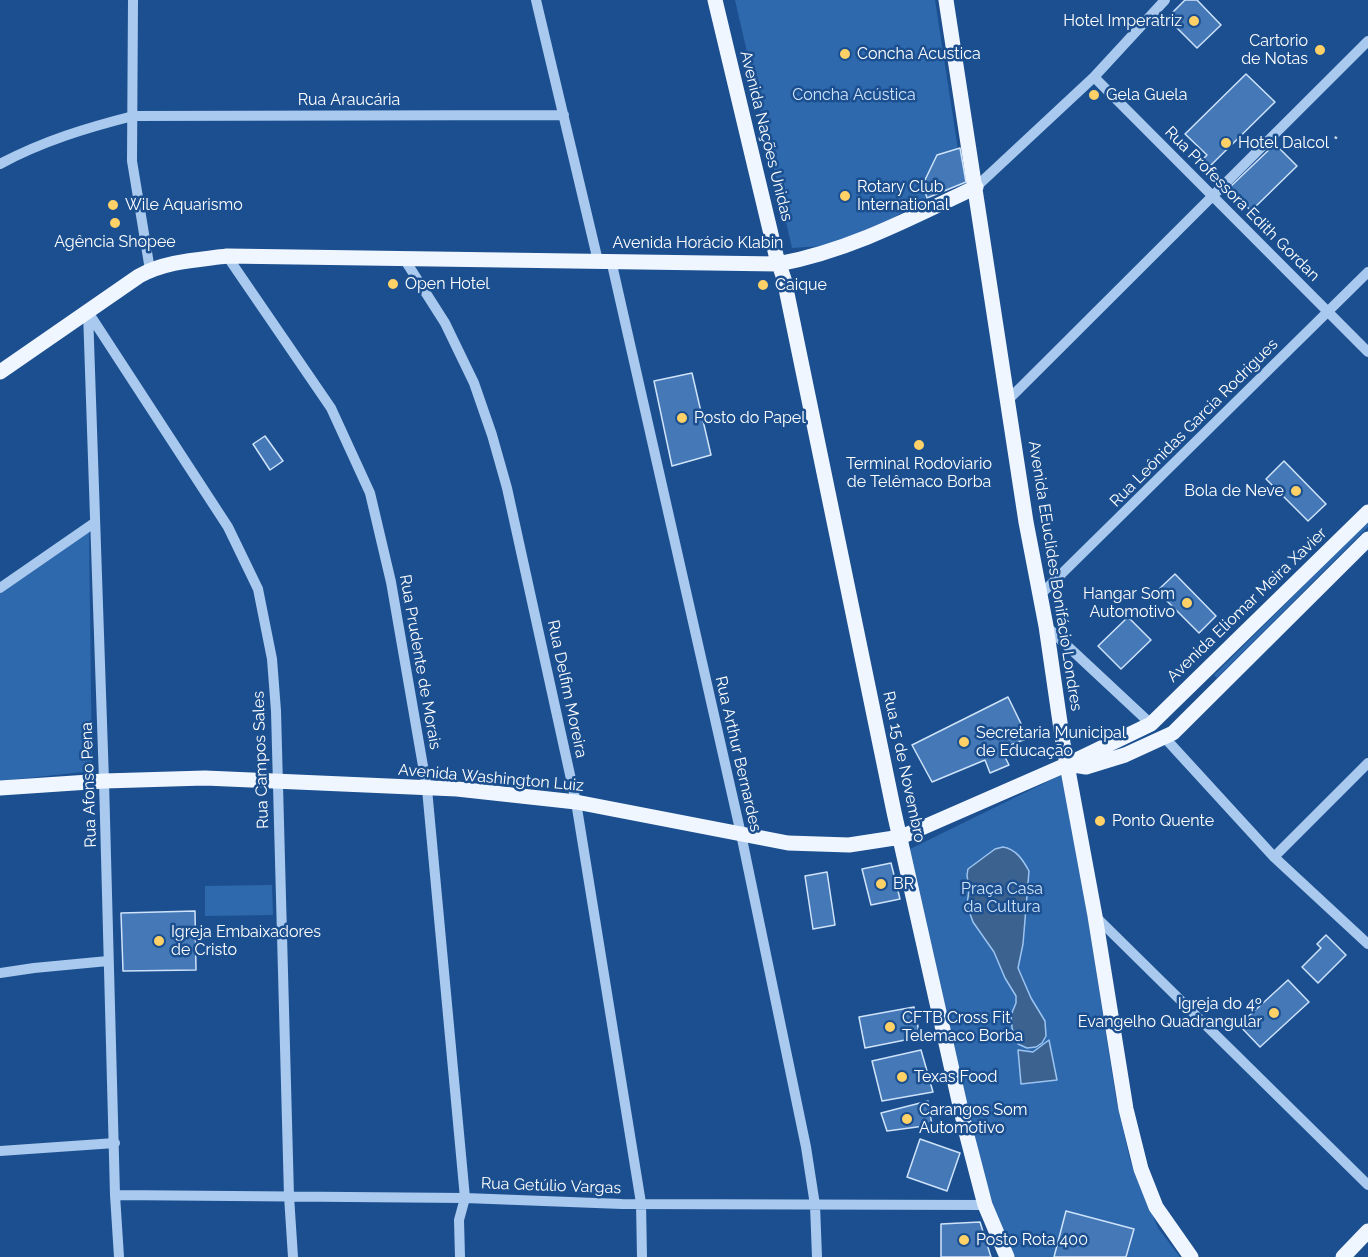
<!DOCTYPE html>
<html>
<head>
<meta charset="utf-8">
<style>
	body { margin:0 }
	canvas { display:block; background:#1b4f8f }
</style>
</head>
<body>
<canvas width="1368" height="1257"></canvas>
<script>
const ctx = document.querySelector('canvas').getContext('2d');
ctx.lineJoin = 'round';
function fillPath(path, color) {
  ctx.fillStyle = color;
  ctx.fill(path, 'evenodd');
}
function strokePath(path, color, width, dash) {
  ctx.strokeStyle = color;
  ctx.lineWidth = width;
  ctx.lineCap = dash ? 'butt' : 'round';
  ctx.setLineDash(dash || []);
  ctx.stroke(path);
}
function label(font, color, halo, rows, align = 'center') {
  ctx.font = font + ' Raleway,sans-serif';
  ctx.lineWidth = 5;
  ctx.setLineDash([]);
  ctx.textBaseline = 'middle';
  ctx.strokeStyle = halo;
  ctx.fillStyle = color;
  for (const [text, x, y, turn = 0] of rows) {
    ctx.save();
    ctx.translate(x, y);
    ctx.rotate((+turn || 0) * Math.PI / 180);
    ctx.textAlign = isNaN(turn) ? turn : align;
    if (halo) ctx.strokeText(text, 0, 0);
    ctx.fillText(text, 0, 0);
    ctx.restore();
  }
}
fillPath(new Path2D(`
	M735,0H935L962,176L850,244L792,248Z
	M1368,522V527L1217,678L1214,675Z
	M89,531L92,771L0,781V591Z
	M1065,773L1116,1098L1130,1160L1158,1228L1180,1257H1012L999,1225L974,1146L906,851Z
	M272,885L273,915L205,916V886Z`), '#2e69ad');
const water = new Path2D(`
	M1003,847C1016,849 1023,860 1029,871L1023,944L1018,968L1031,998L1045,1021L1046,1036L1042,1043L1036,1047L1027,1048L1018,1044L1012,1028L1011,1015L1016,1003V996L1005,978L994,952L973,922L967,905L969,890L967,875L968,869L995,849Z
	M1049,1040L1057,1080L1021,1084L1018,1050L1033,1052Z`);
fillPath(water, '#3c6290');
strokePath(water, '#9cc4f0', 1.5);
const building = new Path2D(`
	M1185,0H1197L1221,25L1197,48L1167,18Z
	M1246,74L1275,102L1208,168L1201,161L1207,155L1185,134Z
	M1275,144L1297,166L1251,211L1229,188Z
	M960,148L966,182L927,198L923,184L937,155Z
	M692,373L711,455L672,466L654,381Z
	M265,436L283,461L270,470L253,444Z
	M1284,461L1326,504L1308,521L1266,479Z
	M1175,574L1216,616L1199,633L1157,591Z
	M1128,617L1151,640L1121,669L1098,646Z
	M1008,697L1028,738L1001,749L1009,765L990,773L985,760L932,782L912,745Z
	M891,863L900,899L871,905L862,869Z
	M827,872L835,925L813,929L805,876Z
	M195,911L196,970L123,971L121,913Z
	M1326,935L1346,955L1318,983L1302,967L1321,948L1317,944Z
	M1288,980L1309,1002L1260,1047L1239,1025Z
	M914,1007L920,1037L865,1048L859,1017Z
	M921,1050L933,1092L882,1101L872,1061Z
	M928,1101L932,1125L887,1131L881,1113Z
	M920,1139L960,1153L947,1191L907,1177Z
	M1066,1211L1134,1229L1126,1257H1054Z
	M980,1222L991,1257H941V1224Z`);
fillPath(building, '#4478b7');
strokePath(building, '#cfe3fa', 1.5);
strokePath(new Path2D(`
	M133,0L132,161L150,270
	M536,0L598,261
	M1094,77L1368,352
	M0,164C43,141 86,128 133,116L564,115
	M976,187L1094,77L1165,0
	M227,256L331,408L370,493L391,582L427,789L465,1198L459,1220L460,1257
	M403,257L445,323L474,383L492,435L507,488L576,802L641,1203L642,1257
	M611,260L741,834L806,1147L815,1205L817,1257
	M88,312L228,527L258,589L272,659L276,711L289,1196L293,1257
	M88,312L104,781L115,1195L119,1257
	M1008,400L1368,41
	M0,588L94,523
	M1040,595L1368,272
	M1046,626L1151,724
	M1165,738L1274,857L1368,944
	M1274,857L1368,763
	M1095,916L1368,1185
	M0,973L34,968L108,961
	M0,1151L115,1143
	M115,1195L465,1198L622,1204L985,1205`), '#a9c9ee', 10);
strokePath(new Path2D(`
	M715,0L776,255L784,279L894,812L966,1132L985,1205L1007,1257
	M946,0L1026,522L1046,626L1063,743L1095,916L1126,1109L1141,1169L1156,1207L1191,1257
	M0,372L139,276C166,261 197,260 227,256L778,264C849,251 911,218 976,187
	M1068,764L1086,767L1125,755L1173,733L1368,539
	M0,788L104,781L205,778L457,789L576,802L788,843L849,845L901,837L1068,764L1151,724L1368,512
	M1343,1257L1368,1231`), '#f0f6ff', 15);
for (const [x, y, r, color] of [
	[1194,21,6,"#ffd166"],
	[1320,50,6,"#ffd166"],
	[845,54,6,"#ffd166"],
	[1094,95,6,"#ffd166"],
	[1226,143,6,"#ffd166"],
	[845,196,6,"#ffd166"],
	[113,205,6,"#ffd166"],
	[115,223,6,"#ffd166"],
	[393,284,6,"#ffd166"],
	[763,285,6,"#ffd166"],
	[682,418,6,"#ffd166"],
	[919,445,6,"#ffd166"],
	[1296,491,6,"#ffd166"],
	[1187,603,6,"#ffd166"],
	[964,742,6,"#ffd166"],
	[1100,821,6,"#ffd166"],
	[881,884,6,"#ffd166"],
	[159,941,6,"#ffd166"],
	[1274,1013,6,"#ffd166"],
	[890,1027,6,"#ffd166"],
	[902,1077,6,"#ffd166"],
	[907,1119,6,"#ffd166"],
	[964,1240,6,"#ffd166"]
]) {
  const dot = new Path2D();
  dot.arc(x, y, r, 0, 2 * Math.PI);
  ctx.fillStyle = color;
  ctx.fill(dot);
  strokePath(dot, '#1b4f8f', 2);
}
label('16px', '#fff', '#1b4f8f', [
	["Hotel Imperatriz",1182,21,"right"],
	["Cartorio",1308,41,"right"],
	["de Notas",1308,59,"right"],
	["Concha Acustica",857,54],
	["Gela Guela",1106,95],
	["Hotel Dalcol *",1238,143],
	["Rotary Club",857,187],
	["International",857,205],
	["Wile Aquarismo",125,205],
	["Agência Shopee",115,242,"center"],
	["Open Hotel",405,284],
	["Caique",775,285],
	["Posto do Papel",694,418],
	["Terminal Rodoviario",919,464,"center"],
	["de Telêmaco Borba",919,482,"center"],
	["Bola de Neve",1284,491,"right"],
	["Hangar Som",1175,594,"right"],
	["Automotivo",1175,612,"right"],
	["Secretaria Municipal",976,733],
	["de Educação",976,751],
	["Ponto Quente",1112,821],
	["BR",893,884],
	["Igreja Embaixadores",171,932],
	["de Cristo",171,950],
	["Igreja do 4º",1262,1004,"right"],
	["Evangelho Quadrangular",1262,1022,"right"],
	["CFTB Cross Fit",902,1018],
	["Telemaco Borba",902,1036],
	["Texas Food",914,1077],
	["Carangos Som",919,1110],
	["Automotivo",919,1128],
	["Posto Rota 400",976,1240]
], 'left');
label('16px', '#cfe3fa', '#1b4f8f', [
	["Concha Acústica",854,95],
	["Praça Casa",1002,889],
	["da Cultura",1002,907]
]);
label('16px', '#fff', '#1b4f8f', [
	["Rua Araucária",349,100],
	["Avenida Nações Unidas",766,136,76],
	["Rua Professora Edith Gordan",1242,204,45],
	["Avenida Horácio Klabin",698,243],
	["Rua Leônidas Garcia Rodrigues",1194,423,-45],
	["Avenida EEuclides Bonifácio Londres",1055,576,81],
	["Avenida Eliomar Meira Xavier",1247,605,-44],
	["Rua Prudente de Morais",420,662,80],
	["Rua Delfim Moreira",567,689,78],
	["Rua Arthur Bernardes",738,754,77],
	["Rua Campos Sales",261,760,-92],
	["Rua 15 de Novembro",904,767,78],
	["Avenida Washington Luiz",491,778,5],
	["Rua Afonso Pena",89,785,-92],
	["Rua Getúlio Vargas",551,1186,2]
]);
</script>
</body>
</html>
